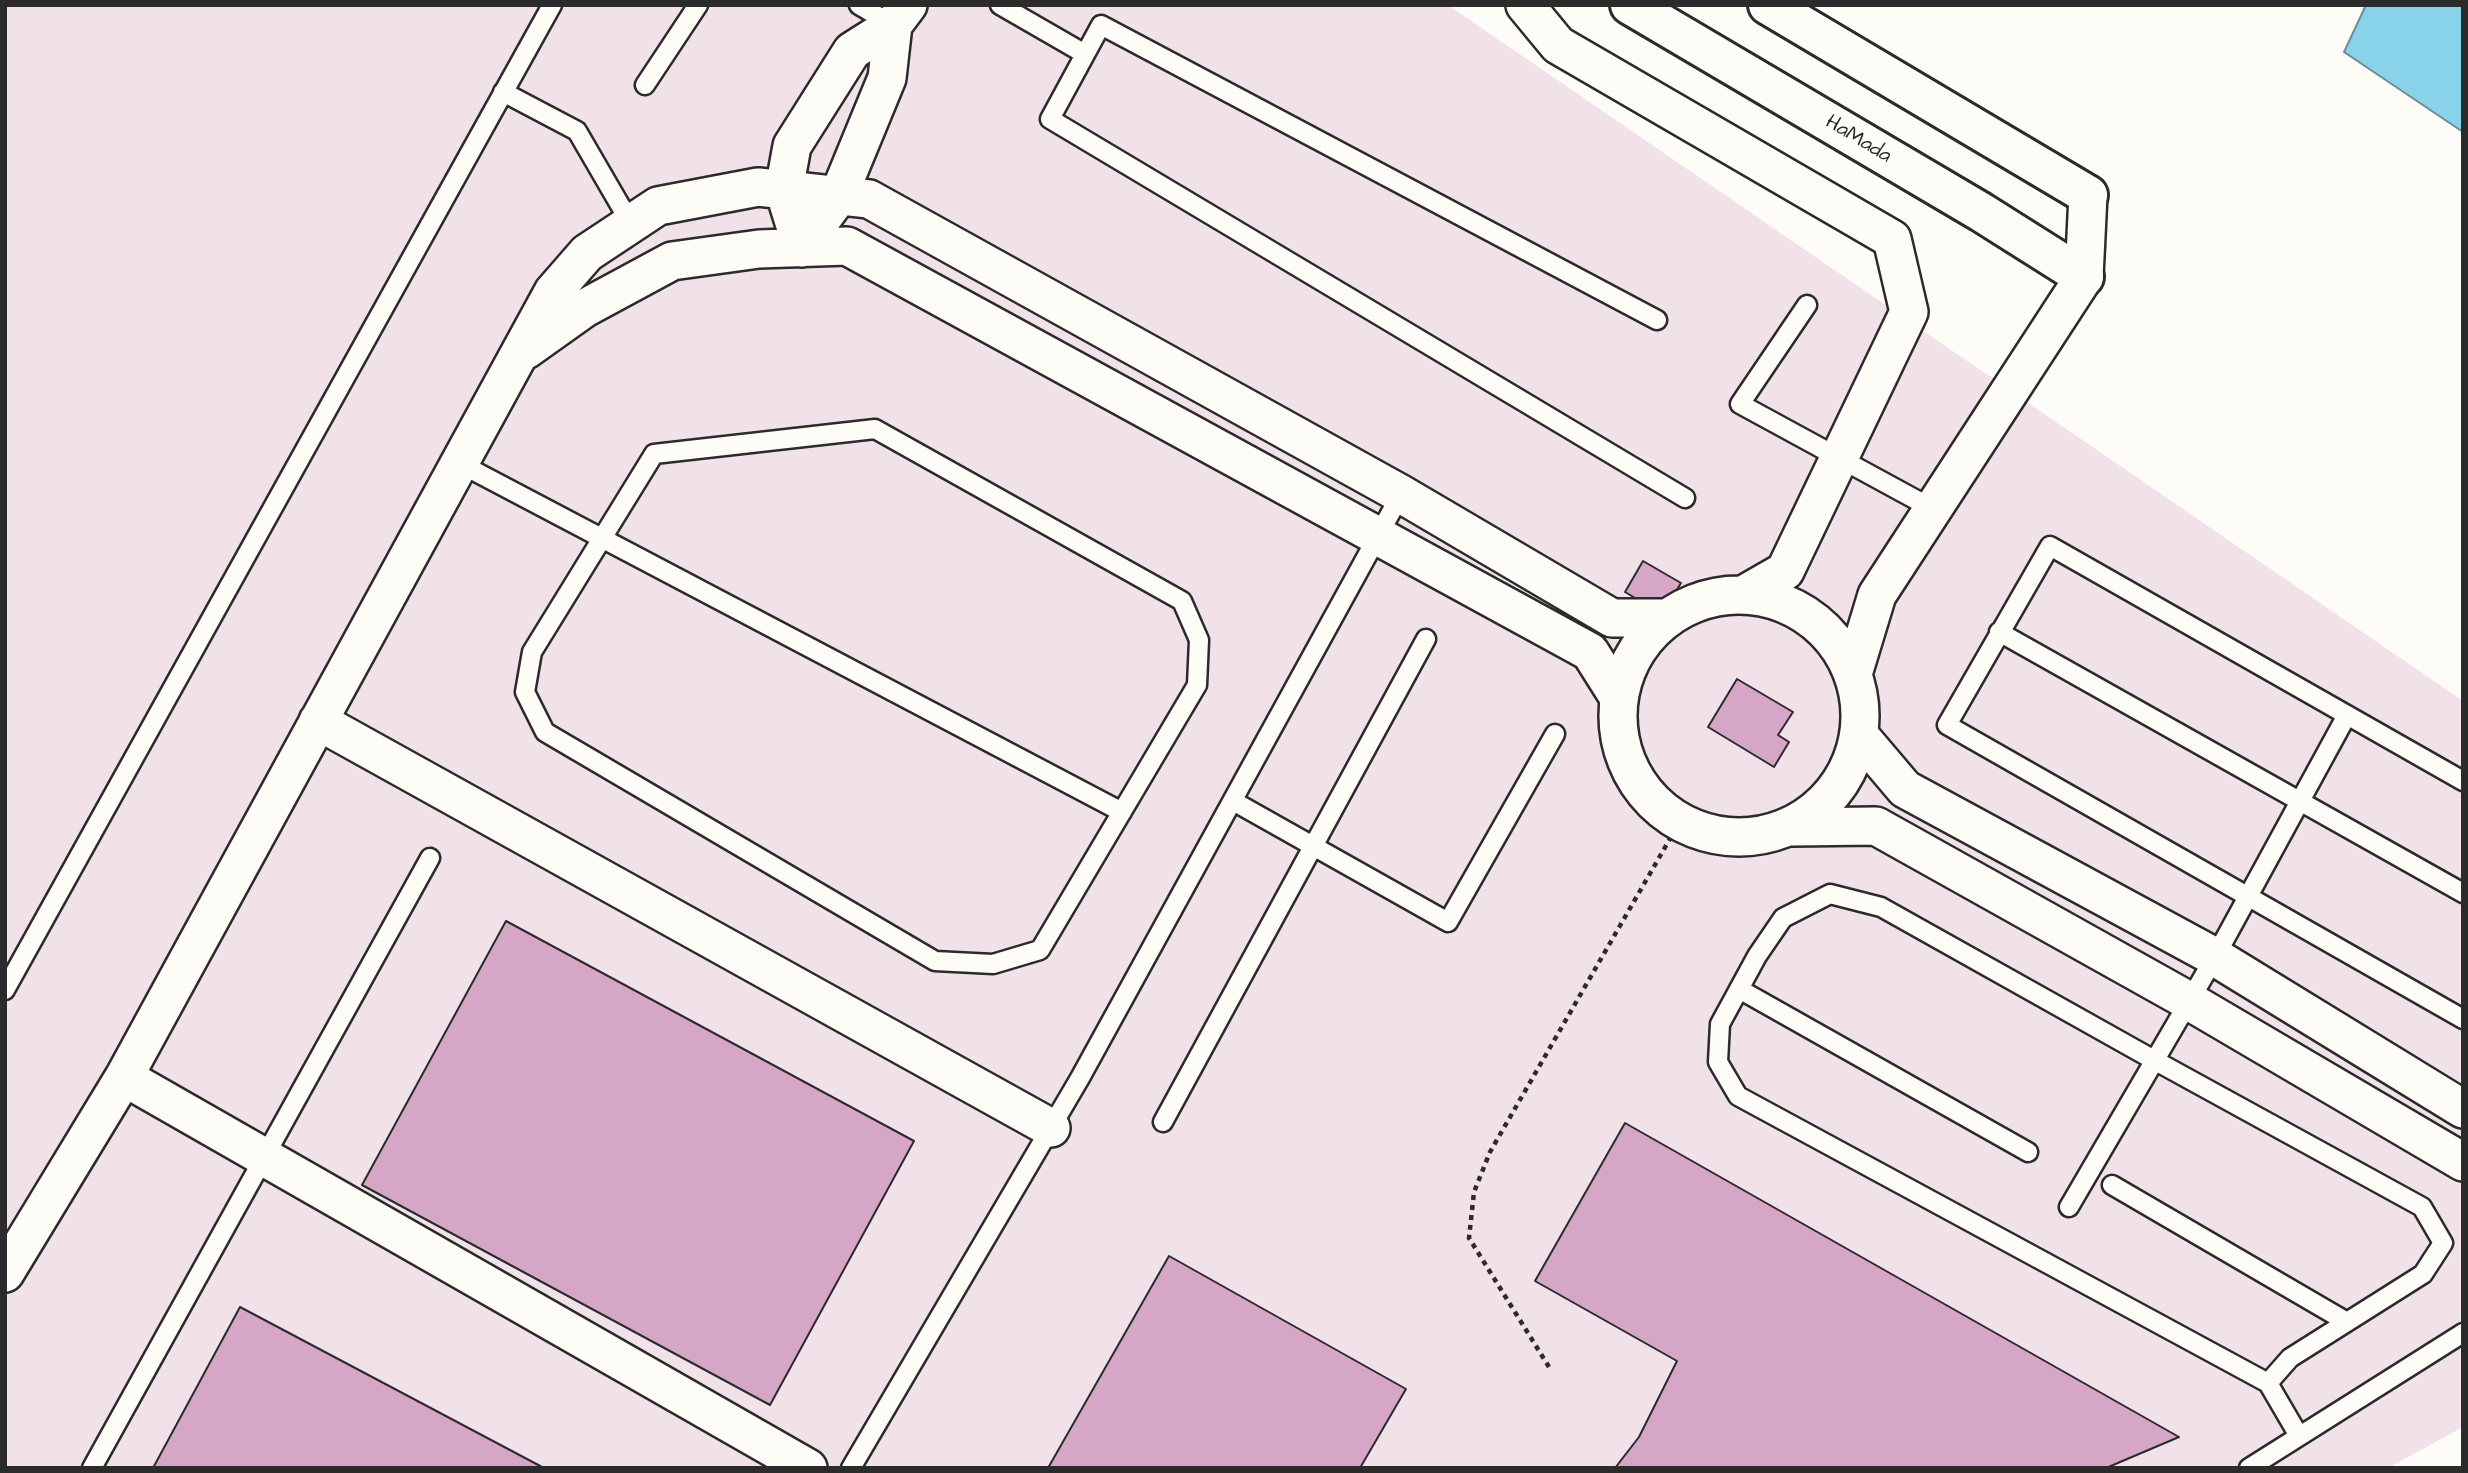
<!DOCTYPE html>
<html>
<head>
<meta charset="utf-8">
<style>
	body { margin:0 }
	#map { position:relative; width:2468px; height:1473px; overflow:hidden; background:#fdfcf7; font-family:"Architects Daughter",sans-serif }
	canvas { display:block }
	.frame { position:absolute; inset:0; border:7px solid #2b2b2b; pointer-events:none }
</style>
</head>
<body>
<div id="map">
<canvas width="2468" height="1473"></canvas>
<div class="frame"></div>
</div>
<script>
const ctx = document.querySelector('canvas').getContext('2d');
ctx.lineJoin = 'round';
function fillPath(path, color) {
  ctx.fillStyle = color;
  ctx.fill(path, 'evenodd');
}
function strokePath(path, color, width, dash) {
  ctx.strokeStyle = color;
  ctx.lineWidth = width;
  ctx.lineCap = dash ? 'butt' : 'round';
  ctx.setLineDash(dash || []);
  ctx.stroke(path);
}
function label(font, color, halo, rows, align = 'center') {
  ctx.font = font + ' "Architects Daughter",sans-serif';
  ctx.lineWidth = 5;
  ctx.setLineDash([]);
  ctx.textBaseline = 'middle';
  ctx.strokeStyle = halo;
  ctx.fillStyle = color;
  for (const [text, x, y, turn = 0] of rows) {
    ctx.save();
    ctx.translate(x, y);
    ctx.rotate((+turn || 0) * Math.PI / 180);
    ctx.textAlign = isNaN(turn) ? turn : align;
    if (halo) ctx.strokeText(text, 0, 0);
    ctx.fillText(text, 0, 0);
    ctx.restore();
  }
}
fillPath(new Path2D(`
	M5,5H1448L2463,701V1427L2388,1468H5Z`), '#f1e2e9');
const water = new Path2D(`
	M2366,5H2463V132L2344,52Z`);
fillPath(water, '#88d3e9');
strokePath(water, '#63909d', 2);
const building = new Path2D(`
	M1643,561L1681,583L1662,614L1625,592Z
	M1737,679L1793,712L1778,735L1789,742L1774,767L1708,727Z
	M506,921L914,1141L770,1405L362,1185Z
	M1625,1123L2179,1437L2106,1468H1615L1639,1437L1677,1361L1535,1281Z
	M1169,1256L1406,1389L1360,1468H1048Z
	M240,1307L544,1468H153Z`);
fillPath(building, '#d6a6c7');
strokePath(building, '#2b2b2b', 2);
const lane = new Path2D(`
	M859,5L893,25
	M1000,5L1085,54
	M645,85L698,5
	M503,92L577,131L631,224
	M1807,305L1740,404L1933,509
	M1657,320L1101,25L1050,119L1685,498
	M875,429L1182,601L1199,640L1197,685L1040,950L993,964L935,961L545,732L525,692L532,652L654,454Z
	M459,463L1122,812
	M1999,632L2463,893
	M2463,781L2050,546L1947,725L2463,1019
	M1233,801L1448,922L1555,734
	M1739,989L2028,1152
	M5,990L552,5
	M1163,1122L1426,639
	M2112,1185L2347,1322
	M2069,1207L2215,957L2347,715
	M2268,1383L2290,1358L2423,1274L2443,1243L2422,1207L2154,1060L1881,907L1830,894L1783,918L1757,956L1720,1024L1718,1062L1738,1096L2268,1383L2299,1436
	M92,1468L430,858
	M851,1468L1080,1078L1401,494
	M2249,1468L2463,1333`);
const street = new Path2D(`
	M1525,5L1558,45L1892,239L1909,312L1785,571L1745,594
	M824,216L838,197L887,78L893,25
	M802,248L784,190L792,146L852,51L893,25L908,5
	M526,350L585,308L672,261L759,249L847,246L1590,652L1619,698
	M1618 716a121 121 0 1 1 242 0a121 121 0 1 1-242 0Z
	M1853,674L1877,595L2084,277L2088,195
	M318,721L1051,1128
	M1860,736L1905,789L2215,957L2463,1109
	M1792,827L1876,826L2189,1001L2463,1162
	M124,1077L808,1468
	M5,1273L124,1077L553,292L587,253L658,206L758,187L869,199L1401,494L1612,618H1667`);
const secondary = new Path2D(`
	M1630,5L1981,212L2084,277
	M1768,5L2088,195`);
strokePath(lane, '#2b2b2b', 23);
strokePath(street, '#2b2b2b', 42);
strokePath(secondary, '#2b2b2b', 44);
strokePath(new Path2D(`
	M1549,1367L1469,1238L1474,1192L1490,1152L1679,823`), '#2b2b2b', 4.5, [5, 5]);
strokePath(lane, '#fdfcf7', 18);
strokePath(street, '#fdfcf7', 37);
strokePath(secondary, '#fdfcf7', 38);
label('21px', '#2b2b2b', '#fdfcf7', [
	["HaMada",1858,140,31]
]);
</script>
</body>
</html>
